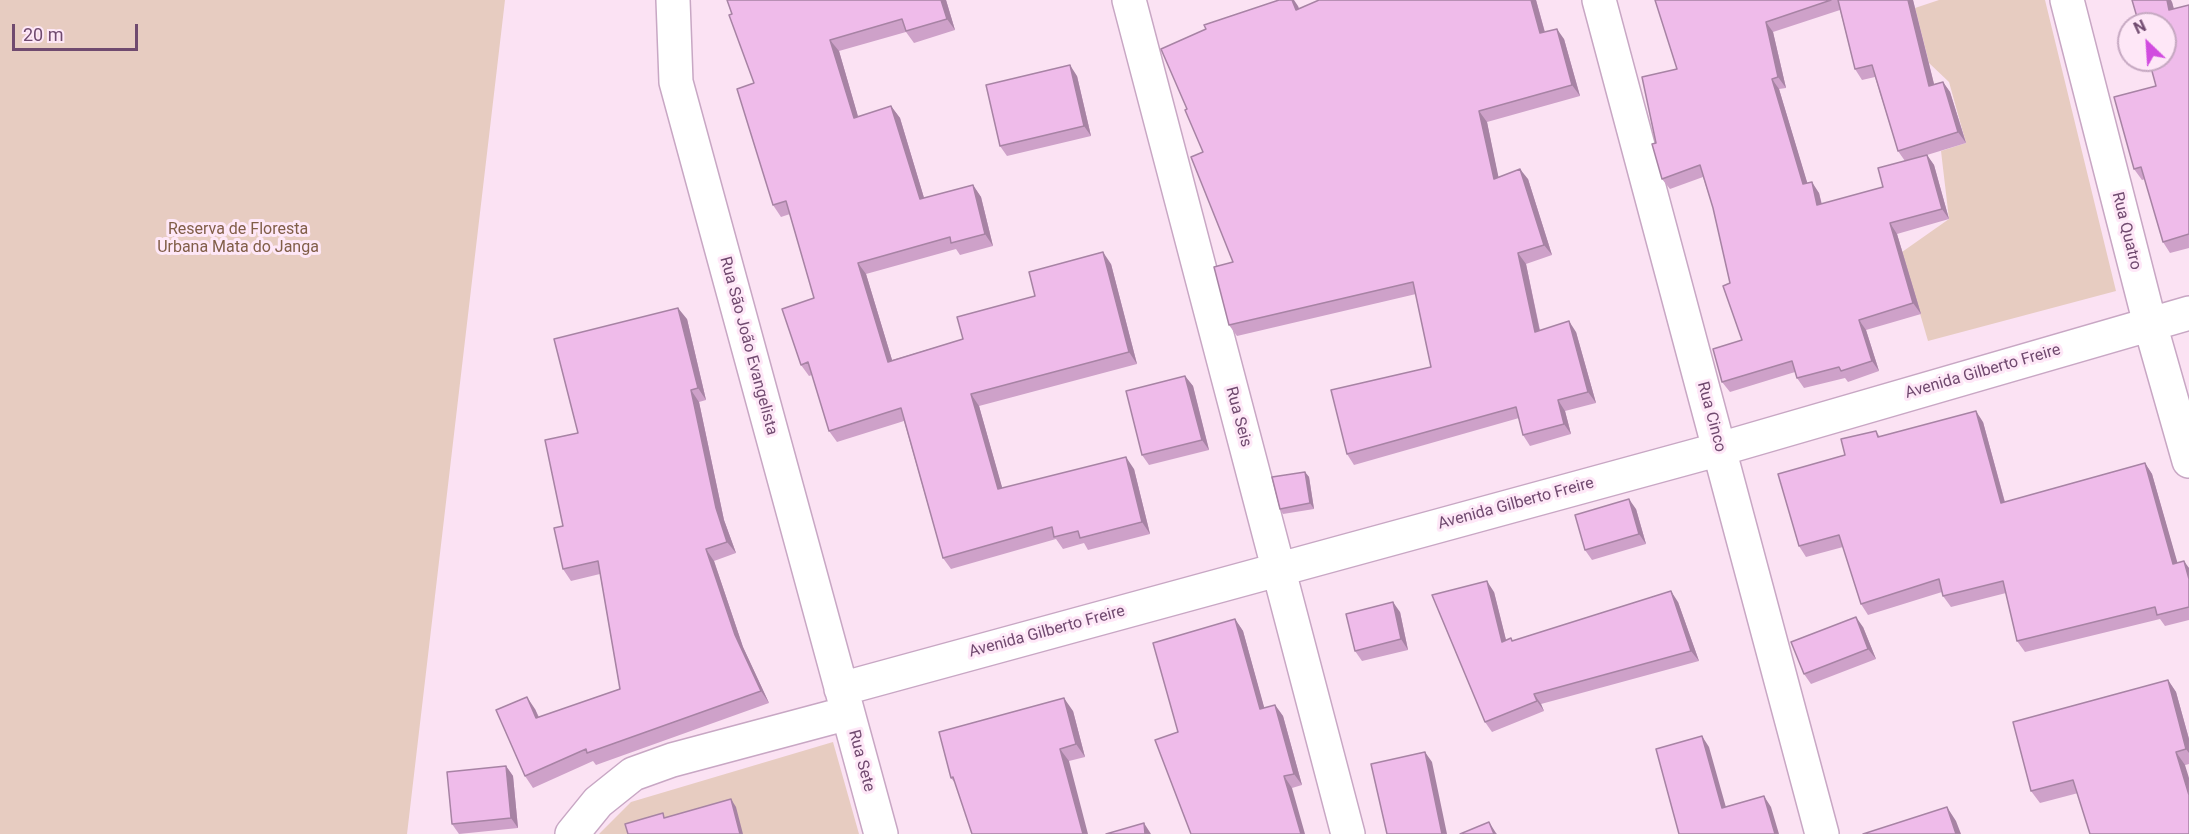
<!DOCTYPE html>
<html>
<head>
<meta charset="utf-8">
<style>
	body { margin:0 }
	#map { position:relative; width:2189px; height:834px; overflow:hidden; background:#fbe2f3; font-family:Roboto,sans-serif }
	canvas { display:block }
	.north { position:absolute; left:2117px; top:12px; width:60px; height:60px; box-sizing:border-box; background:#fee7f7; border:2px solid #c5a8c1; border-radius:50%; rotate:335deg; font-size:16px; font-weight:700; line-height:24px; text-align:center; color:#704a6f }
	.north::after { content:''; display:block; margin:auto; width:21px; height:27px; background:#d14cdf; clip-path:polygon(50% 0,100% 100%,50% 72%,0 100%) }
	.scale { position:absolute; left:12px; top:24px; width:126px; height:27px; box-sizing:border-box; border:3px solid #704a6f; border-top:0; padding-left:8px; font-size:18px; line-height:21px; white-space:nowrap; color:#704a6f; -webkit-text-stroke:4px #fee7f7; paint-order:stroke }
</style>
</head>
<body>
<div id="map">
<canvas width="2189" height="834"></canvas>
<div class="north">N</div>
<div class="scale">20 m</div>
</div>
<script>
const ctx = document.querySelector('canvas').getContext('2d');
ctx.lineJoin = 'round';
function fillPath(path, color) {
  ctx.fillStyle = color;
  ctx.fill(path, 'evenodd');
}
function strokePath(path, color, width, dash) {
  ctx.strokeStyle = color;
  ctx.lineWidth = width;
  ctx.lineCap = dash ? 'butt' : 'round';
  ctx.setLineDash(dash || []);
  ctx.stroke(path);
}
function label(font, color, halo, rows, align = 'center') {
  ctx.font = font + ' Roboto,sans-serif';
  ctx.lineWidth = 6;
  ctx.setLineDash([]);
  ctx.textBaseline = 'middle';
  ctx.strokeStyle = halo;
  ctx.fillStyle = color;
  for (const [text, x, y, turn = 0] of rows) {
    ctx.save();
    ctx.translate(x, y);
    ctx.rotate((+turn || 0) * Math.PI / 180);
    ctx.textAlign = isNaN(turn) ? turn : align;
    if (halo) ctx.strokeText(text, 0, 0);
    ctx.fillText(text, 0, 0);
    ctx.restore();
  }
}
fillPath(new Path2D(`
	M0,0H505L407,834H0Z
	M1939,0H2045L2116,291L1928,341L1902,252L1949,219L1941,151L1966,143L1949,82L1929,63L1915,8Z
	M833,742L859,834H599L631,802Z`), '#e7ccc1');
const street = new Path2D(`
	M673,0L676,82L881,834
	M1129,0L1348,834
	M1599,0L1822,834
	M2067,0L2150,324L2189,461
	M841,689L1720,449L2189,313
	M572,834L598,802L633,774L672,760L848,713`);
strokePath(street, '#c8a7c4', 36);
strokePath(street, '#fff', 33);
fillPath(new Path2D(`
	M727,0H946L955,30L914,43L906,32L839,51L858,117L891,106L900,118L924,198L973,185L981,197L993,246L960,255L956,249L866,274L892,360L963,339L1035,296L1111,264L1137,364L979,406L1002,488L1134,469L1150,534L1088,550L1084,543L1063,549L1056,539L951,569L943,558L904,421L837,442L829,431L812,375L809,376L801,365L814,298L790,214L781,217L773,205L754,83Z
	M1319,0H1536L1545,32L1564,39L1580,96L1487,122L1498,177L1528,179L1552,255L1526,264L1540,330L1576,332L1596,403L1565,411L1571,434L1530,446L1523,435L1519,418L1354,465L1347,454L1431,367L1416,294L1237,336L1229,325L1233,262L1203,152L1187,109L1298,6L1299,9Z
	M1655,0H1913L1934,84L1943,82L1950,92L1966,143L1927,155L1934,165L1949,219L1897,234L1921,314L1866,330L1879,371L1848,382L1845,378L1804,388L1797,378L1795,372L1730,392L1722,382L1742,340L1730,283L1713,208L1703,177L1670,189L1662,179L1656,143L1677,69ZM1840,10L1855,69L1862,80L1875,77L1898,151L1905,161L1883,187L1822,204L1819,193L1807,183L1779,89L1786,88L1773,32Z
	M2172,2L2174,9L2189,5V248L2170,253L2163,242L2145,179L2142,180L2134,169L2156,86Z
	M1077,76L1091,136L1007,156L1000,146Z
	M687,319L706,400L699,402L724,520L736,553L714,561L743,647L769,703L596,765L593,761L533,788L525,776L535,709L539,717L620,689L600,574L571,581L563,569V526L578,433Z
	M1185,376L1193,386L1209,450L1149,465L1142,455Z
	M1983,422L2005,502L2145,463L2152,474L2177,563L2189,568V620L2165,626L2160,619L2025,652L2017,641L2006,593L1951,607L1943,596L1942,592L1868,615L1861,604L1843,547L1806,557L1799,546L1845,455L1876,431L1880,437Z
	M1305,472L1309,477L1314,509L1283,514L1280,509Z
	M1636,509L1646,544L1592,560L1585,550Z
	M1494,592L1506,640L1513,641L1678,602L1699,661L1541,704L1544,711L1492,732L1485,722Z
	M1400,612L1408,650L1362,661L1355,651Z
	M1235,619L1243,631L1264,708L1275,705L1283,716L1302,785L1292,788L1178,732Z
	M1863,627L1876,659L1811,684L1804,674Z
	M2168,680L2176,692L2189,739V764L2040,803L2031,791Z
	M1073,711L1085,757L1069,761L955,783L951,778Z
	M506,766L513,776L518,828L459,834L452,824Z`), '#cea1c9');
fillPath(new Path2D(`
	M941,0H946L955,30L947,19Z
	M1292,0H1294L1298,6L1303,21L1296,10Z
	M1531,0H1536L1548,44L1540,33Z
	M1908,0H1913L1937,96L1929,86Z
	M2167,0H2171L2172,2L2177,21L2169,10Z
	M1766,22L1773,32L1786,88L1778,77Z
	M1557,29L1564,39L1580,96L1572,85Z
	M830,40L839,51L862,130L854,118Z
	M1070,65L1077,76L1091,136L1084,126Z
	M1772,79L1779,89L1811,195L1803,184Z
	M1943,82L1950,92L1966,143L1958,132Z
	M891,106L900,118L928,211L920,199Z
	M1479,111L1487,122L1501,189L1494,179Z
	M1927,155L1934,165L1949,219L1942,209Z
	M1520,169L1528,179L1552,255L1544,245Z
	M1812,182L1819,193L1824,215L1817,205Z
	M973,185L981,197L993,246L985,234Z
	M1890,223L1897,234L1921,314L1913,303Z
	M1103,252L1111,264L1137,364L1129,352Z
	M1518,253L1526,264L1542,342L1535,332Z
	M858,263L866,274L896,373L888,362Z
	M678,308L687,319L706,400L698,388Z
	M1859,320L1866,330L1879,371L1872,361Z
	M1569,321L1576,332L1596,403L1588,392Z
	M1185,376L1193,386L1209,450L1202,440Z
	M691,390L699,402L724,520L736,553L727,542L716,508Z
	M971,394L979,406L1006,501L998,489Z
	M1558,400L1565,411L1571,434L1564,424Z
	M1976,411L1983,422L2008,514L2001,503Z
	M1126,457L1134,469L1150,534L1142,522Z
	M2145,463L2152,474L2181,575L2173,564Z
	M1305,472L1309,477L1314,509L1310,503Z
	M1629,499L1636,509L1646,544L1639,534Z
	M706,549L714,561L743,647L769,703L761,691L735,635Z
	M2184,561L2189,568V579Z
	M1487,581L1494,592L1509,652L1502,642Z
	M1671,591L1678,602L1699,661L1691,651Z
	M1393,602L1400,612L1408,650L1401,639Z
	M1856,617L1863,627L1876,659L1868,649Z
	M1235,619L1243,631L1268,721L1260,709Z
	M2168,680L2176,692L2189,739V753L2186,749Z
	M1534,694L1541,704L1544,711L1537,701Z
	M527,697L535,709L544,730L536,718Z
	M1064,698L1073,711L1085,757L1076,744Z
	M1275,705L1283,716L1302,785L1294,774Z
	M1702,736L1709,747L1729,818L1722,808Z
	M1060,749L1069,761L1088,834H1083Z
	M1425,752L1432,762L1447,834H1442Z
	M2176,752L2185,765L2189,778V795Z
	M506,766L513,776L518,828L511,818Z
	M1284,776L1292,788L1305,834H1301Z
	M1764,796L1771,807L1779,834H1775Z
	M731,799L736,807L743,834H740Z
	M1947,807L1956,821L1961,834H1956Z
	M1489,822L1496,833L1497,834H1494Z
	M1144,823L1151,834H1145Z`), '#a783a4');
const building = new Path2D(`
	M727,0H941L947,19L906,31L902,19L830,40L854,118L891,106L920,199L973,185L985,234L951,243L950,237L858,263L888,362L963,339L957,317L1035,296L1029,272L1103,252L1129,352L971,394L998,489L1126,457L1142,522L1080,538L1078,531L1054,537L1052,527L943,558L901,408L829,431L808,362L801,365L782,309L814,298L786,201L773,205L737,89L754,83L729,15L732,14Z
	M1279,0H1292L1296,10L1319,0H1531L1540,33L1557,29L1572,85L1479,111L1494,179L1520,169L1544,245L1518,253L1535,332L1569,321L1588,392L1558,400L1564,424L1523,435L1516,407L1347,454L1331,390L1431,367L1413,282L1229,325L1214,267L1233,262L1191,157L1203,152L1185,110L1187,109L1161,49L1206,29L1204,25Z
	M1655,0H1831L1766,22L1778,77L1772,79L1803,184L1812,182L1817,205L1883,187L1878,168L1927,155L1942,209L1890,223L1913,303L1859,320L1872,361L1841,371L1839,367L1797,378L1792,361L1722,382L1713,349L1742,340L1723,286L1730,283L1713,208L1700,165L1662,179L1652,144L1656,143L1642,77L1677,69Z
	M1838,0H1908L1929,86L1943,82L1958,132L1898,151L1872,65L1855,69Z
	M2132,0H2167L2169,10L2189,5V234L2163,242L2141,167L2134,169L2114,97L2156,86L2149,60H2165V24H2139Z
	M1070,65L1084,126L1000,146L986,85Z
	M678,308L698,388L691,390L716,508L727,542L706,549L735,635L761,691L587,753L586,749L525,776L496,710L527,697L536,718L620,689L598,561L563,569L554,528L563,526L545,440L578,433L554,339Z
	M1185,376L1202,440L1142,455L1126,391Z
	M1976,411L2001,503L2145,463L2173,564L2184,561L2189,579V607L2157,615L2155,607L2017,641L2003,581L1943,596L1939,579L1861,604L1839,535L1799,546L1778,474L1845,455L1841,439L1876,431L1878,437Z
	M1305,472L1310,503L1280,509L1272,477Z
	M1629,499L1639,534L1585,550L1575,515Z
	M1487,581L1502,642L1511,638L1512,641L1671,591L1691,651L1534,694L1537,701L1485,722L1432,595Z
	M1393,602L1401,639L1355,651L1346,614Z
	M1856,617L1868,649L1804,674L1791,642Z
	M1235,619L1260,709L1275,705L1294,774L1284,776L1301,834H1191L1155,740L1178,732L1153,643Z
	M2168,680L2186,749L2176,752L2189,795V834H2090L2073,780L2031,791L2013,722Z
	M1064,698L1076,744L1060,749L1083,834H972L953,777L951,778L939,732Z
	M1702,736L1722,808L1764,796L1775,834H1679L1656,749Z
	M1425,752L1442,834H1387L1371,764Z
	M506,766L511,818L452,824L447,772Z
	M731,799L740,834H628L625,824L663,813L664,818Z
	M1947,807L1956,834H1863Z
	M1489,822L1494,834H1460Z
	M1144,823L1145,834H1106Z`);
fillPath(building, '#efbbea');
strokePath(building, '#a783a4', 1.5);
label('16px', '#815e48', '#fee7f7', [
	["Reserva de Floresta",238,230],
	["Urbana Mata do Janga",238,248]
]);
label('16px', '#704a6f', '#fee7f7', [
	["Rua Quatro",2126,231,76],
	["Rua São João Evangelista",748,346,75],
	["Avenida Gilberto Freire",1983,372,-16],
	["Rua Seis",1238,417,75],
	["Rua Cinco",1711,417,75],
	["Avenida Gilberto Freire",1516,504,-15],
	["Avenida Gilberto Freire",1047,632,-15],
	["Rua Sete",861,761,75]
]);
</script>
</body>
</html>
